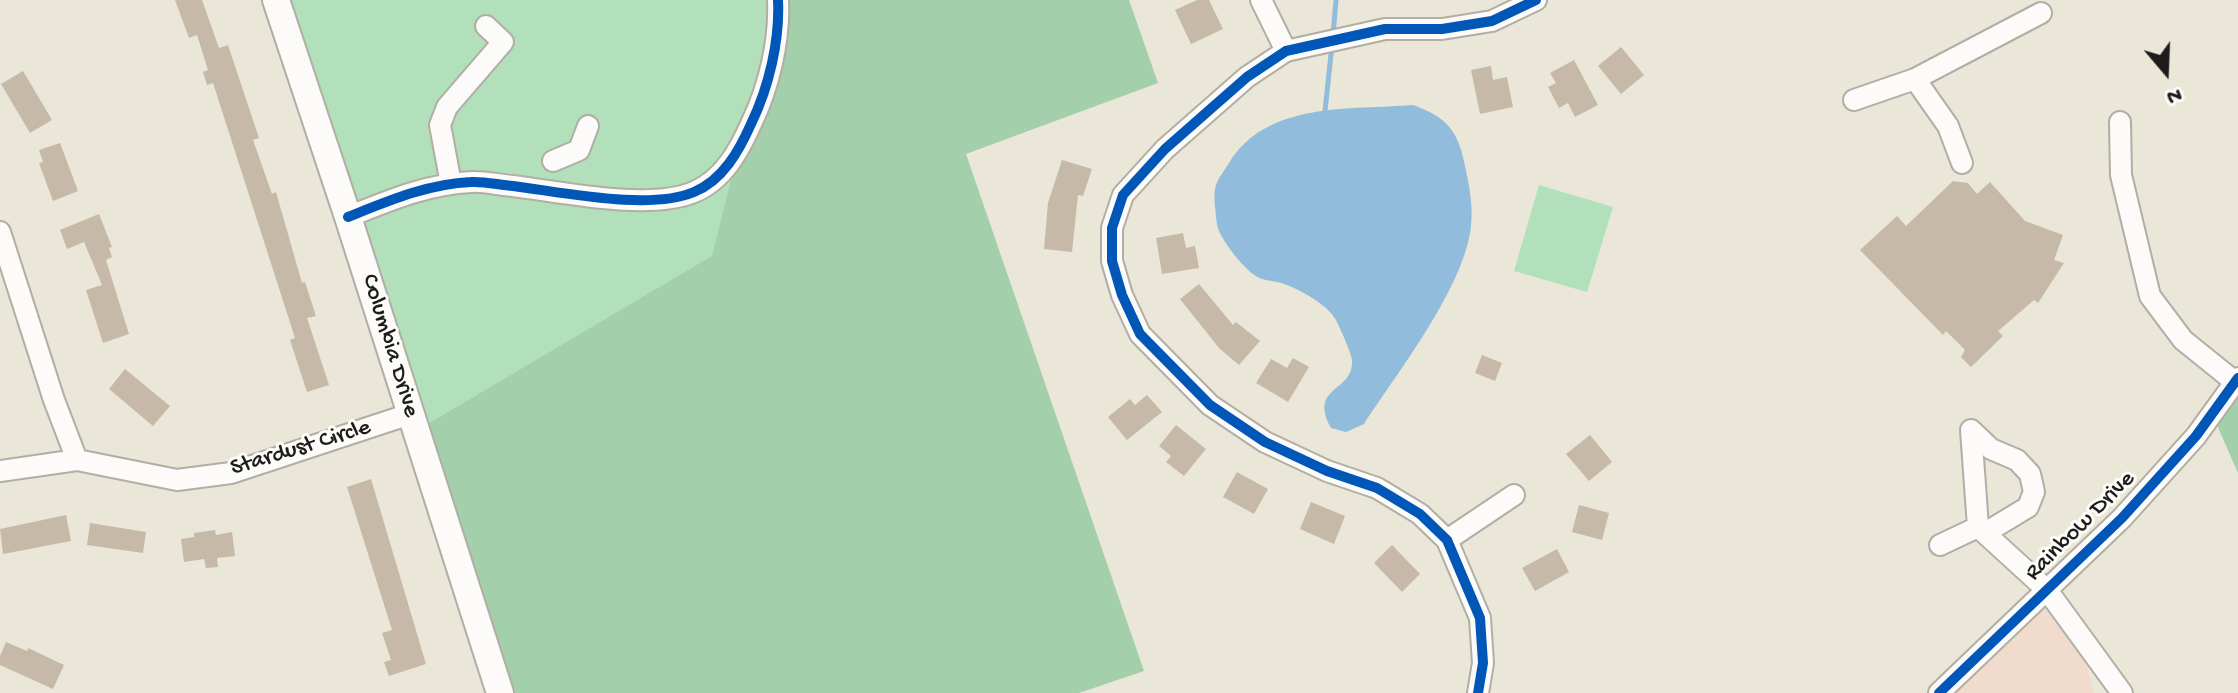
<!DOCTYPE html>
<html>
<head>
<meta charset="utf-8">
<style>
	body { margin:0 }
	#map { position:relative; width:2238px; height:693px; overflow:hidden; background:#eae6d8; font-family:"Gochi Hand",sans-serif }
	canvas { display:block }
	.north { position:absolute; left:2126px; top:32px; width:80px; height:80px; -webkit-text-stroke:6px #fdfcf7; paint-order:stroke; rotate:161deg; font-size:22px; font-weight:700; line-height:32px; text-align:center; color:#1c1c1c }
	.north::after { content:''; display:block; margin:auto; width:28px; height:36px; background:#1c1c1c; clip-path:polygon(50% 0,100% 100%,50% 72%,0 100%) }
</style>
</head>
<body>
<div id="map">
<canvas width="2238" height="693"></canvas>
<div class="north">N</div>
</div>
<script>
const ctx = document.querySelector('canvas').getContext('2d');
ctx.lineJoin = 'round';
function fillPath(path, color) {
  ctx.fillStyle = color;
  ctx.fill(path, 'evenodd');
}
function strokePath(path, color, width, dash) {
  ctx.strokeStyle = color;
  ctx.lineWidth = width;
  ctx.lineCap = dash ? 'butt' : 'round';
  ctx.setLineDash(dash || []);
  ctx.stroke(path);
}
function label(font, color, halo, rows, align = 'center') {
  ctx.font = font + ' "Gochi Hand",sans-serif';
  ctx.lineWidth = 6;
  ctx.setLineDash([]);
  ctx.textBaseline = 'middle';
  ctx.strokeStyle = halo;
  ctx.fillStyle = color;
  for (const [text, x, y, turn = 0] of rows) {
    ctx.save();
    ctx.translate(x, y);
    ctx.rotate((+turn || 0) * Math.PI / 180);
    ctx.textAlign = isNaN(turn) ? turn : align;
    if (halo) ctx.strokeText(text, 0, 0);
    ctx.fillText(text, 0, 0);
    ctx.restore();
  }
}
fillPath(new Path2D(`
	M2060,577L2094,693H1934Z`), '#f0dbcc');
fillPath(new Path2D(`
	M277,0H776L713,256L424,426Z
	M1539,185L1613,207L1587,292L1514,271Z`), '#b1e0ba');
fillPath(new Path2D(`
	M776,0H1129L1158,83L966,154L1144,671L1079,693H505L424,426L712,256Z
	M2238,387V473L2213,416Z`), '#a3cfab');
fillPath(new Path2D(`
	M1413,105C1449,118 1459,132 1466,171C1470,190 1473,206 1471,226C1465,286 1398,372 1364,424L1346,432L1331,428C1308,385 1354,393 1352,360C1351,352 1340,328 1336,320C1328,305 1298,288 1281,283C1270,280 1262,281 1253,274C1241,265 1225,244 1219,231C1216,224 1216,214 1215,207C1213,183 1217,182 1229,163C1267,101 1350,110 1413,105Z`), '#92bcdc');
strokePath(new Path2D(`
	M1333,35L1336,0
	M1325,111L1332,45`), '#92bcdc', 5);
fillPath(new Path2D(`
	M175,0H202L219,48L228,45L259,138L253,140L272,194L276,192L302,283L305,282L316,316L307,318L329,385L307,392L290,340L295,338L213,83L207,85L203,72L208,70L197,35L189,38Z
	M1197,0H1209L1223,29L1191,44L1175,10Z
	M1621,47L1644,75L1621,94L1598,66Z
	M1574,60L1598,105L1575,117L1568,103L1559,108L1548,87L1556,83L1550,73Z
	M1491,66L1493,80L1507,77L1513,107L1480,114L1471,70Z
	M23,71L52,120L30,133L1,84Z
	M60,143L78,191L53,201L39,163L43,162L39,150Z
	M1062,160L1092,169L1083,196L1078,195L1072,252L1044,249L1048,203Z
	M1953,181L1968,183L1977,194L1990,182L2025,221L2063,235L2054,260L2064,263L2038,303L2034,300L1998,331L2003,336L1971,367L1961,357L1965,350L1946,331L1943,335L1860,250L1897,216L1906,226Z
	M99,214L112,247L109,248L112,257L106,260L129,334L103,343L86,290L102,285L84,242L67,249L60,230Z
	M1183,233L1186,248L1195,246L1199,268L1162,274L1156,238Z
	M1199,284L1233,325L1236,322L1260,341L1239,365L1219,348L1180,299Z
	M1482,355L1502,363L1495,381L1475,373Z
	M1293,358L1309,367L1288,402L1256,383L1271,359L1287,368Z
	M125,369L170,406L153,426L109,389Z
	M1147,395L1162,412L1127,440L1108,417L1130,399L1135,405Z
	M1176,425L1206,449L1184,476L1166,462L1171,456L1159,446Z
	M1590,435L1612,462L1589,481L1566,454Z
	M1237,472L1268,489L1254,514L1223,497Z
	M371,479L426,664L389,676L384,662L391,660L382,633L392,630L347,487Z
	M1311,502L1345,516L1334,544L1300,529Z
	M1579,505L1609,513L1602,540L1572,532Z
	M66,515L71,541L3,554L0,529Z
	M90,523L146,532L143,553L87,545Z
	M215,530L216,535L232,532L235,556L217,558L218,567L206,568L204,559L184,562L181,539L194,537V533Z
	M1392,545L1420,574L1402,592L1374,563Z
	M1557,549L1569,572L1535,591L1522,568Z
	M6,642L27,651L28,648L64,665L53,689L0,665V656Z`), '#c7b9a7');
const minor = new Path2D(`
	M1261,0L1286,51
	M1915,79L1948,126L1962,163
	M1854,100L1915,79L2041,13
	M2120,122L2121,175L2150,296L2183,340L2235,382
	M553,161L579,150L588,126
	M451,184L440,125L447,107L503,42L486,26
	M348,217C388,201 427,184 471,182C484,181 499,185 513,186C562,192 649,211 694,192C723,180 739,151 751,124C769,87 780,40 778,0
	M0,232L54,400L77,460
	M1971,430L1991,449L2017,460L2030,474L2034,492L2028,507L1985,533
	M1971,430L1978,527
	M0,471L77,460L177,480L231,473L410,414
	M1447,540L1514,495
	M1940,545L1978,527L2047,590L2122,693
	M1478,693L1483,663L1480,618L1447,540L1420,514L1377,488L1327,471L1265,442L1210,405L1140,334L1122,295L1112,261V228L1123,195L1165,149L1247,77L1286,51L1385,29H1442L1492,21L1536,0
	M1939,693L2122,518L2196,436L2238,378`);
const major = new Path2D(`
	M276,0L348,217L500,693`);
strokePath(minor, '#b0aea5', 24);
strokePath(major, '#b0aea5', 30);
strokePath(minor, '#fcfbf9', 20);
strokePath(major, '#fcfbf9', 26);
strokePath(new Path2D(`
	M348,217C388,201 427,184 471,182C484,181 499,185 513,186C562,192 649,211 694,192C723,180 739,151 751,124C769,87 780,40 778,0
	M1478,693L1483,663L1480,618L1447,540L1420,514L1377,488L1327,471L1265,442L1210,405L1140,334L1122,295L1112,261V228L1123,195L1165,149L1247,77L1286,51L1385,29H1442L1492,21L1536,0
	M1939,693L2122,518L2196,436L2238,378`), '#0057b8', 10);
label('24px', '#1c1c1c', '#fdfcf7', [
	["Columbia Drive",389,346,73],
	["Stardust Circle",301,449,-17],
	["Rainbow Drive",2081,527,-45]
]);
</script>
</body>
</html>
